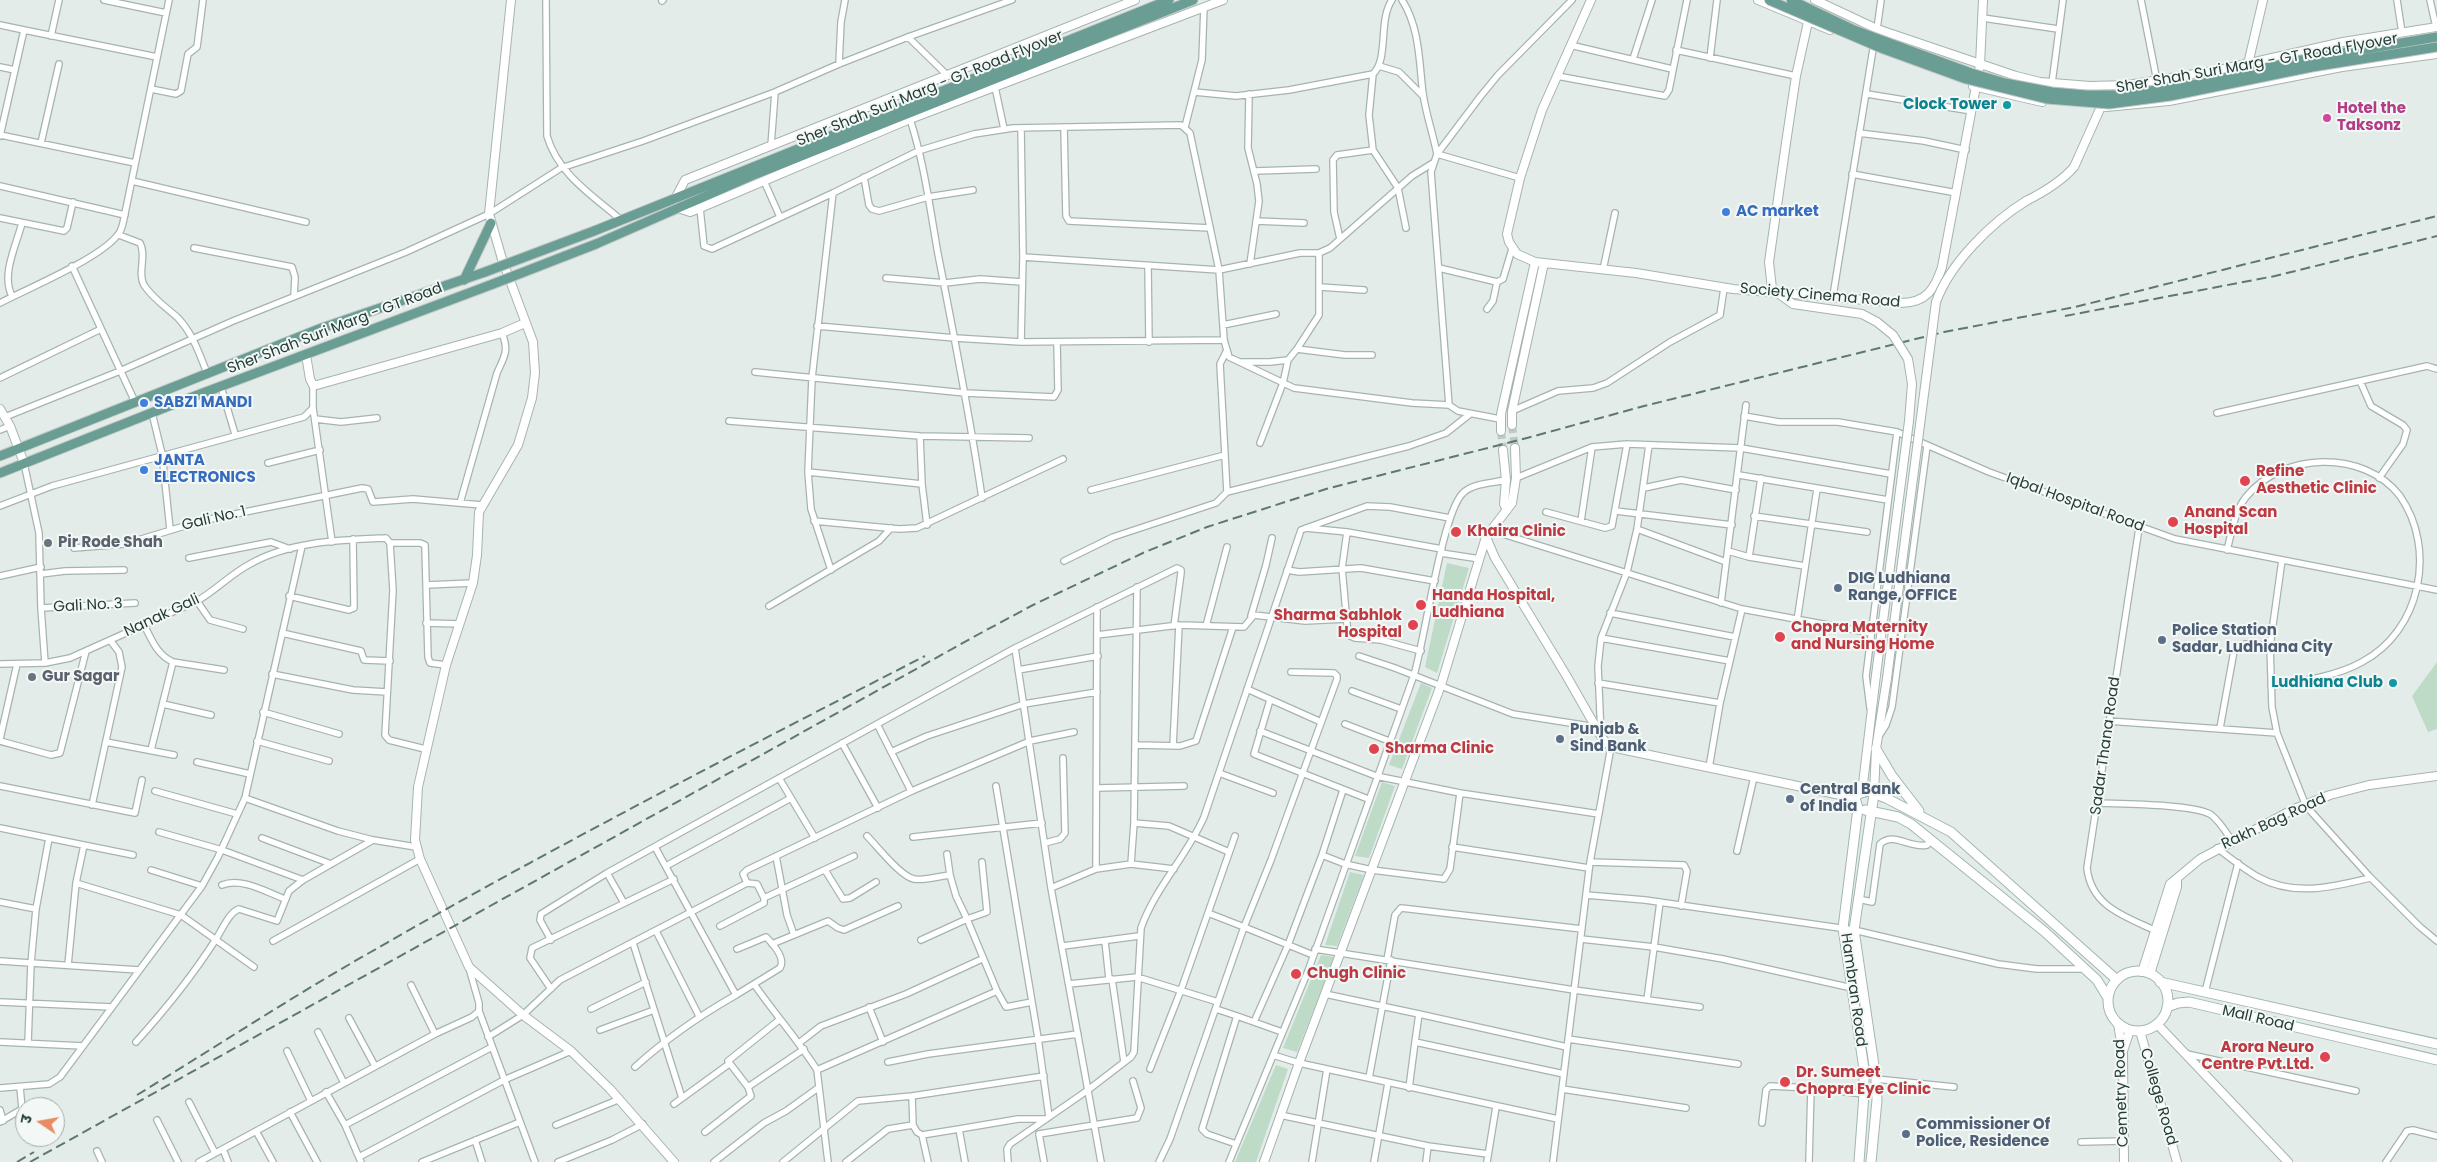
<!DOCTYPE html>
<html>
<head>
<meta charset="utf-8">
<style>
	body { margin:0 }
	#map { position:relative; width:2437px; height:1162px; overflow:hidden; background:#e3ece8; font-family:Poppins,"Noto Sans Devanagari",sans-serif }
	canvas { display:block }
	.north { position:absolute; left:15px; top:1097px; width:50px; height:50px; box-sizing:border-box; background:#f3f8f6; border:1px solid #a0ada9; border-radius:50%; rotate:282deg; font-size:14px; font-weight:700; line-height:20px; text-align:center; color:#243c36 }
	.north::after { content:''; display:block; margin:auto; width:18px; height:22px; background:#e98b64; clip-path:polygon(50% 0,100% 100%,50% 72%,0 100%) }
</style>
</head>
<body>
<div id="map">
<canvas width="2437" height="1162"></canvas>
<div class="north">उ</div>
</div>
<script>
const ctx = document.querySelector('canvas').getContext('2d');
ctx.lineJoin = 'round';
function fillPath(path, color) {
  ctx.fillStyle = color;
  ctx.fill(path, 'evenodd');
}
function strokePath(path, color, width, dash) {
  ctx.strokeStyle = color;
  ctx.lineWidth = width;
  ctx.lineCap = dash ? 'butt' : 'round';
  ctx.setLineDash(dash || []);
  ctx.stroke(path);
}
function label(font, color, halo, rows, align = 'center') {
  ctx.font = font + ' Poppins,sans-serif';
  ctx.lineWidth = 4;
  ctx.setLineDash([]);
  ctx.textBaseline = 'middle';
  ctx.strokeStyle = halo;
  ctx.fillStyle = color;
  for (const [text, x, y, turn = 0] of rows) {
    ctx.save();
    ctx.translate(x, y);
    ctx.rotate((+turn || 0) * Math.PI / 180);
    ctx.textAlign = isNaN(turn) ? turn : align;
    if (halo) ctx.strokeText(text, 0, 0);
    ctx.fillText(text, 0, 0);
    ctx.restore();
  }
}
fillPath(new Path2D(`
	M1447,563L1469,568L1437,673L1425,667Z
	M2437,662V729L2428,732L2412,696Z
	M1421,683L1432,688L1402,769L1389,765Z
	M1382,782L1395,786L1369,858L1355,856Z
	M1350,872L1364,875L1337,946L1325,945Z
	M1321,955L1334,957L1297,1052L1283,1048Z
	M1276,1065L1288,1069L1256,1162H1235Z`), '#bddbc7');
strokePath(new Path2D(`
	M1512,425L1515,448
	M1501,431L1503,450`), '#bdc9c4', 8, [8, 4]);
const minor = new Path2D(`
	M104,0L166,13
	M546,0L547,136C558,174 592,195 621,220
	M1402,0C1420,28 1419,62 1423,94C1426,114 1433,134 1437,154L1520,178
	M2141,0L2157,81
	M2397,0L2402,33
	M2430,0L2436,27
	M662,1L663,0
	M1983,18L2058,29
	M0,25L24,30
	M1877,29L1881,0
	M51,36L59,0
	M908,37L947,75
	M1570,45L1672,69
	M1676,50L1796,76
	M1710,58L1717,0
	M1633,59L1652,0
	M839,64L841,22L845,0
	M1379,66L1399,72L1423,96
	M0,67L15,70
	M1373,74L1369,115L1373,150L1398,188L1406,228
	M1557,76L1665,96L1669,90L1687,0
	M2052,83L2063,0
	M995,87L1004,129
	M151,89L176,94L181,91L188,54L197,47L203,0
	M1194,92L1236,96L1289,90L1373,74C1389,59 1378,20 1392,0
	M1249,94L1248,148L1257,184L1259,201L1250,264
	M1867,94L1972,111
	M910,119C924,162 930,209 938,254C954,335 970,416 982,498
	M1064,127L1066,216L1069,221L1210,228
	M1185,127L1202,60L1204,7
	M1021,128L1023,257L1021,342
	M1859,133L1924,141L1966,150
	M0,135L135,163
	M0,136L24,30L157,57
	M41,143L59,64
	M771,146L775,92
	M1255,171L1316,169
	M1852,174L1957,193
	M864,177L869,205L872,209L879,211L928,197L973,190
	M132,181L306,222
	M764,181L780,217
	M0,186L125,215
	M700,208L704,246L712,249L833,193L918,151L974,134L1013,128L1181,125L1190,133L1219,270L1224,340L1229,357L1294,388L1412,403L1449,405
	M0,218L64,231L67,228L73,202
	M1256,221L1304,223
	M119,235L140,243C147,256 137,273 144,285C152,298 167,308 178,318C193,334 199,353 207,373
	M1340,239L1334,212L1333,160L1337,155L1373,150
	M194,248L292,267L295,277L294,296
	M1023,257L1219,270L1300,253H1319L1330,248L1412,176L1433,163
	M72,266L135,402
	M1148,266L1149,342
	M1439,268L1497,282L1503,279L1512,249
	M1603,270L1615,213
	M886,278L945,283L980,279L1022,282
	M1320,287L1364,290
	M12,296C1,275 16,246 22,223
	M1833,296L1873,49
	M0,303C29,288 96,260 116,237C120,233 122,228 123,223L169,0
	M1487,309L1493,301L1497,282
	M1223,325L1276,314
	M817,326L955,338L1021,342L1224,340
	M1297,349L1345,355H1372
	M1226,352L1220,364L1227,492
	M1242,362H1270L1288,360
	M755,372L965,393L1054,397L1058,390L1057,343
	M0,378L101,329
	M2360,381L2371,406L2403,425L2407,430L2403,444L2379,478
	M221,387L235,434
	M313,408L332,542
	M1512,411L1558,391L1593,388L1607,383L1670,342L1720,315L1724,288
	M152,413L162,454L170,529
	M2217,413L2427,366L2437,369
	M1744,416L1779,422H1838L1897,432L1989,472L2175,539L2437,590
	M5,417L120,371L233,321L406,252L489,214L561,168L643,141L775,92L839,64L908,37L1012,0
	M315,419L341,422L377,418
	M1500,419L1458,411L1449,405L1431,172L1437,154L1480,97L1498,75L1572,0
	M729,421L920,436L1029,438
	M0,430L10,426
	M920,436L922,484L927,525
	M1260,443L1283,383L1288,360L1297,349L1319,315V253
	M24,463L39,533L41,608L45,663
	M268,463L320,450
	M808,472L922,484
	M1739,475L1888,500
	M1516,478L1592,447L1627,444L1741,448L1891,474
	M1644,488L1681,480L1736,490
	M1091,490L1225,455
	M460,503L497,373C505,355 509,351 502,333
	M0,506L52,486L304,417L313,408V385
	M1616,511L1732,525
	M1546,512L1605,528L1612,526L1627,444
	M1754,516L1867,532
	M814,521L899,529L917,528L1063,459
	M1581,521L1592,447
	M1306,528L1347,532L1442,549
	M2139,528L2087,868C2091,906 2124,916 2154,930
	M1637,529L1726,562
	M1490,530L1742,609L1871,633
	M1347,532L1342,568L1348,635L1355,638L1381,640L1421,651
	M390,543H420L425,545L428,657L430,663L446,665
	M74,548L125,544L201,521L362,488L368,489L373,502L413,499L482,505
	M2227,550C2232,532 2234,512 2246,497C2282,452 2364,449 2400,496C2437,549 2421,631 2362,662C2335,677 2301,681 2271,686
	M1728,551L1749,557L1805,566
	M1441,553L1480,559
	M1749,557L1761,478
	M189,558L271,542L290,549
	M2282,560L2270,646L2272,707L2277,733L2306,806L2369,876L2419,926L2437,941
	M1064,561L1113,537L1216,503L1227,492L1409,446L1446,433L1470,414
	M831,570L811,509L808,472L812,378L833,193
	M1287,570L1299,572L1361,568L1435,581
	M41,574L65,571L124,570
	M0,576L41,567
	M426,585L473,583
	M289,596L349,610L354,608L353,539
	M197,601L210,620L243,629
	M1721,603L1746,405
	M769,606L879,541L891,528
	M41,608L135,603
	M1610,613L1735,637
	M1251,616L1266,565L1272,538
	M1797,621L1817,489
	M426,623L460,624
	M144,625C152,640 157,655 173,662L224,670
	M1206,626L1227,547
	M282,633L361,651L364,660L390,661
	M1097,635L1179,625L1244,627L1254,615L1305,621L1346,619
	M1601,638L1730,661
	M1015,648L1051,888L1096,869L1097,607
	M1359,656L1395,668L1513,714L1596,727
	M0,664L45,663L70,658L197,601C216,590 231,574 250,564C290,541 342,540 386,538L390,543L393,590L385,735L389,740L425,749
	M1018,670L1098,656
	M272,674L353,690L387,692
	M1598,683L1720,703
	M1247,689L1321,722
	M1352,691L1401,709
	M1270,700L1254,754L1368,799
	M163,704L211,715
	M1870,708L1866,676L1897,432
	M263,712L339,734
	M2108,721L2277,733
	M877,724L911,791
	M1345,724L1389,741
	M2220,728L2234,651L2245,644L2270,646
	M1601,736L1598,666L1601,638L1627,572L1637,529L1649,445
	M1879,736L1886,725L1892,707L1927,446
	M0,739L17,664
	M0,741L51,755L60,753L86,651
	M257,741L329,761
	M106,742L174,755
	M842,743L878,808
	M1136,745L1180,746L1196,741L1233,627
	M1173,746L1179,625
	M151,750L173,662
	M891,752L927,736L1024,704L1097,692
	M197,762L250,774
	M1709,768L1720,703L1742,609
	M1219,773L1273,793
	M779,778L815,838
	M0,786L135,813L142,780
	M996,786L1038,1038L1049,1117
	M1097,788L1184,786
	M155,791L237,814
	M1460,793L1599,814
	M245,798L338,831L373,840L416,847
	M2099,803C2122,804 2191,804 2210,814C2219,820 2226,832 2232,841
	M92,805L122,667L119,652L110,640
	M1134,823L1169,826L1229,852
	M0,828L49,838
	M159,832L222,850L303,880
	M867,836C877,846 900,876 914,879C925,881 939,876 950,875L947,854
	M913,837L1042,823
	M262,838L331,864
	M1045,843L1060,839L1065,833L1063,758
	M655,847L736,995L780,968C786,958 773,944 766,937L737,949
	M1452,847L1589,868
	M2217,848C2230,858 2244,869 2258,877C2294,897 2333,887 2370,878
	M1737,851L1754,777
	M1322,855L1343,790
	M776,856L787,915L794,935
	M982,862L987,912L967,919L997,991
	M1590,862L1684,865L1687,871L1681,906
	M1131,864L1174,869
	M666,866L791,798
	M1096,869L1131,864L1134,823L1137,587
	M151,870L202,886
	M825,870L843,899L850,898L876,882
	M607,873L624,903
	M76,883L84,845
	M222,885C242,877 266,892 285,899
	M1051,888L1101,1162
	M1586,895L1645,900L1854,930L1998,964L2037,969H2085
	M764,898L854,856
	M1858,899L1872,902L1880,844C1894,831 1909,849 1927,845L1931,840
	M0,902L36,909L31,963L28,1043
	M36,909L49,838L133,855
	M1208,913L1244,927L1271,860L1337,679V676L1334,673L1291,672
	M720,926L764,903V898L757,884L747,883
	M656,931L699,1016
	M1581,939L1654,947L1723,959L1852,988
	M551,940L540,920L541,914L607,873L1015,648L1177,568L1181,570V573L1174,626
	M921,940L967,919L956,896L950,875
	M273,941L420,859
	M1105,941L1109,979
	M633,943L682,1098
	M772,944L828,921L838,928L844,930L898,906
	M1063,946L1139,936
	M1315,949L1574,990L1700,1007
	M1387,960L1395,915L1401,908L1582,929
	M0,961L139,970
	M68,965L76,883L181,915L254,967
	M469,968L479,1003V1011L535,1162
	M1112,979L1124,1062
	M754,984C774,1013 798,1040 817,1070
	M1069,984L1137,977L1218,1002
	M411,985L435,1034
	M551,989L530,958L532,948L674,879
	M2205,992L2238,863
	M1325,994L1419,1014L1415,1042L1564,1074
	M1647,1000L1660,902
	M0,1002L112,1007
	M869,1007L883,1042
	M591,1009L646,982
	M1216,1009L1237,1016
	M1419,1014L1567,1047
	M349,1018L375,1066
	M1254,1022L1288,945L1322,855L1345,864L1372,870L1444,879L1450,869L1460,793L1376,776L1260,731
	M600,1030L654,1010
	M318,1032L344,1083
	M488,1037L523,1015L560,980L747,883L743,874L747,870L914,790L1030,741L1074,732
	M1568,1039L1738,1064
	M0,1042L83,1046
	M136,1042C165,1010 193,975 216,939C222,930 229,912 239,909L277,921L289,891L303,880L373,840
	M799,1043L821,1026L906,994L982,959
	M287,1051L311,1101
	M2187,1054L2356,1091
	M1273,1055L1299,1063L1558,1119
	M888,1062L928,1054L1078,1034
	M635,1067C667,1038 699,1016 736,995
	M1150,1069L1181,990L1235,836
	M1369,1078L1391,960
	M1876,1079L1954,1087
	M748,1087L728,1061L779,1020
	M0,1088L49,1084L60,1077L202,886L218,857L245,798L302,546
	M1409,1088L1415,1042
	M1562,1089L1686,1108
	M326,1092L345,1125
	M189,1102L215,1153
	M674,1104L729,1064
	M0,1110L3,1121
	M290,1112L317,1162
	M1280,1115L1428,1146L1488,1154
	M157,1120L178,1162
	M0,1122L22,1109L20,1087
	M1762,1123L1766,1090L1770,1086L1811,1088L1864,1094
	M556,1125L620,1099
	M913,1125L917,1132L922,1135L959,1129L965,1162
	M959,1129L1018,1119H1046
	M256,1131L273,1162
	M705,1132L751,1096L748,1087L804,1049
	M922,1135L928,1162
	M475,1140L482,1162
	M2081,1142L2124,1141
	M1236,1144L1207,1134L1202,1129L1237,1016L1282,1032
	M223,1149L228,1162
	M97,1151L102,1162
	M359,1157L504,1080L571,1051
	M199,1162L435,1034L472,1017L479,1011
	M361,1162L345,1125L492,1047
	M422,1162L520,1122
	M558,1162L612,1140L643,1124
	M714,1162L764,1123L786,1111L818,1088
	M783,1162L858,1101L912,1096L1044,1076
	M828,1162L817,1070L997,991L1006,1007L1032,1002
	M846,1162L888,1129L913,1125L912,1096
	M1008,1162L1007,1149L1010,1144L1088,1090L1131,1057L1134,1052L1141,928C1155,888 1187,856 1204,817L1301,530L1367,506L1390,507L1450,518
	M1044,1162L1039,1134L1137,1118L1141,1108L1133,1081
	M1159,1162L1170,1139L1244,927L1313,955
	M1229,1162L1308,971L1414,675C1425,639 1442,513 1463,493C1473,483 1493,483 1506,480
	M1312,1162L1327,1069
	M1374,1162L1388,1083
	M1426,1162L1428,1146
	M1487,1162L1496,1107
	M1553,1162L1590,862L1611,747
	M1809,1162L1811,1088
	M2386,1162L2407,1131L2413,1130L2437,1136`);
const tertiary = new Path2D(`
	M511,0L489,214L502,259L533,342L535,373L532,398L518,445L479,512L477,555L473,583L446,665L418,787L415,840L420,859L469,967L523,1015L571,1051L610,1089L674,1162
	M1591,0L1542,110L1520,178L1507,234L1509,242L1517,254L1535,262L1636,273L1733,289L1901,303C1926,303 1935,289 1942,267L1980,65L1983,0
	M1758,0L1830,30
	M1815,0L1877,29L2016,76L2040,82L2090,86L2128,85L2219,70L2343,42L2437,27
	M2248,64L2263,0
	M1973,86L2042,102
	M2106,107L2169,101L2342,67L2437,54
	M1786,143L1796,76L1808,22
	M675,199L685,180L1135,0
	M2026,201C2044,192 2061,182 2074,167L2104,100
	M678,208L690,212L700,208L910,119L1223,0
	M306,355L310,379L313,385H317L502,333L525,323
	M0,409L10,426L24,463
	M1512,425V411L1544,263
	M1501,431V414L1535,262
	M1503,450L1506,480L1504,504L1507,510
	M1486,537L1495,558L1566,675L1602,738L1611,747L1855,798
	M1862,792L1876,675
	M1874,794L1876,749L1887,678
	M2142,972L2170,884L2200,859L2294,809L2330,795L2369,785L2437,776
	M2150,974L2177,887V879
	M2118,1024L2123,1053L2124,1162
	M2157,1024L2288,1162
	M2140,1031L2177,1162
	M2123,1051L2130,1030
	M1264,1162L1299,1063L1441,685L1486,537L1512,503L1516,478L1515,448`);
const secondary = new Path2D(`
	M1876,749L1892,776L1919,811
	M1865,810L1898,817L1911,824L2045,932L2097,980L2108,998
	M2108 1001a30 30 0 1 1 60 0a30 30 0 1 1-60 0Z
	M2160,982L2437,1044
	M2167,1007L2178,1003L2189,1002L2437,1060
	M1859,1162L1864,1094V1069L1843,928L1858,808L1855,798L1858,794L1868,791L1886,798L1951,832L2117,980
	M1871,1162L1877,1100L1876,1079L1854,930L1874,794`);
const primary = new Path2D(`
	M594,231L1169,0
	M596,244L756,174L1193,0
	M464,280L491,223
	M0,456L319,329L485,272
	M0,473L179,402L493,284`);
strokePath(minor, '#a6b4af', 8);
strokePath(tertiary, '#a6b4af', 10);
strokePath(secondary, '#a2b7b0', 11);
strokePath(primary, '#c2c8c7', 11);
strokePath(minor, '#fff', 5.5);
strokePath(tertiary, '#fff', 8);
strokePath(secondary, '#fff', 9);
strokePath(primary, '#6a9e94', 9);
strokePath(new Path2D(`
	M2065,316L2275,276L2437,236
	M137,1095C214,1048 290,998 369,953C551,848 738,752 925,656
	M17,1162L34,1152
	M30,1162L979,634L1033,605L1145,552L1207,527L1326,489L1527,438L1644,406L1944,332L2075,307L2437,216`), '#5e7772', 2, [10, 5]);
const tertiaryBridge = new Path2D(`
	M1786,143L1769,262L1772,289L1793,304L1862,314L1877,322L1893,335L1908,359L1912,384L1909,421L1876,675
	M1887,678L1936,302C1950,263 1992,222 2026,201`);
const primaryBridge = new Path2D(`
	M1769,0L1881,48L1966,79L2047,99L2109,104L2170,96L2312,67L2437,47
	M1791,0L1854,30L1971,73L2005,83L2052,92L2086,95H2122L2199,84L2295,61L2437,37
	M485,272L594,231
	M493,284L596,244`);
strokePath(tertiaryBridge, '#a6b4af', 10, []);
strokePath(primaryBridge, '#c2c8c7', 11, []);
strokePath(tertiaryBridge, '#fff', 8);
strokePath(primaryBridge, '#6a9e94', 9);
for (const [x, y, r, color] of [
	[2007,105,5,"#0f9aa8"],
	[2327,118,5,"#d1479c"],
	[1726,212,5,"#3f7fe0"],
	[144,403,5,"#3f7fe0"],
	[144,470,5,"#3f7fe0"],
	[2245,481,6,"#e0444e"],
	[2173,522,6,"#e0444e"],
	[1456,532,6,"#e0444e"],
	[48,543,5,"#6b7280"],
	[1838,588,5,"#5c6f8a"],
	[1421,605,6,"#e0444e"],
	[1413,625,6,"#e0444e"],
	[1780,637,6,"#e0444e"],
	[2162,640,5,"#5c6f8a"],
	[32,677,5,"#6b7280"],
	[2393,683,5,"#0f9aa8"],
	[1560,739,5,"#5c6f8a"],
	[1374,749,6,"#e0444e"],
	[1790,799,5,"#5c6f8a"],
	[1296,974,6,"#e0444e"],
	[2325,1057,6,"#e0444e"],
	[1785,1082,6,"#e0444e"],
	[1906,1134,5,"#5c6f8a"]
]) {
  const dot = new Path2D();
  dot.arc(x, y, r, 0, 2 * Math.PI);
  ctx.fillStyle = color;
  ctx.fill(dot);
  strokePath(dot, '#f3f8f6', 2);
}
label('15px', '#243c36', '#f3f8f6', [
	["Sher Shah Suri Marg - GT Road Flyover",2257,64,-10],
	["Sher Shah Suri Marg - GT Road Flyover",930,89,-22],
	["Society Cinema Road",1820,296,5],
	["Sher Shah Suri Marg - GT Road",335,329,-21],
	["Iqbal Hospital Road",2075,503,20],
	["Gali No. 1",214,519,-13],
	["Gali No. 3",88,606,-3],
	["Nanak Gali",162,616,-25],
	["Sadar Thana Road",2106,746,-82],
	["Rakh Bag Road",2274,822,-25],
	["Hambran Road",1853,990,82],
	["Mall Road",2258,1019,13],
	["Cemetry Road",2122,1093,-92],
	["College Road",2158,1097,74]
]);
label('bold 15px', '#0d838f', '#f3f8f6', [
	["Clock Tower",1997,105],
	["Ludhiana Club",2383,683]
], 'right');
label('bold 15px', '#b23c85', '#f3f8f6', [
	["Hotel the",2337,109],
	["Taksonz",2337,126]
], 'left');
label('bold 15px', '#366cbe', '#f3f8f6', [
	["AC market",1736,212],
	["SABZI MANDI",154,403],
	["JANTA",154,461],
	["ELECTRONICS",154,478]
], 'left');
label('bold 15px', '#be3a42', '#f3f8f6', [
	["Refine",2256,472],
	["Aesthetic Clinic",2256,489],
	["Anand Scan",2184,513],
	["Hospital",2184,530],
	["Khaira Clinic",1467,532],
	["Handa Hospital,",1432,596],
	["Ludhiana",1432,613],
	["Sharma Sabhlok",1402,616,"right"],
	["Hospital",1402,633,"right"],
	["Chopra Maternity",1791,628],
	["and Nursing Home",1791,645],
	["Sharma Clinic",1385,749],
	["Chugh Clinic",1307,974],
	["Arora Neuro",2314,1048,"right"],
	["Centre Pvt.Ltd.",2314,1065,"right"],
	["Dr. Sumeet",1796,1073],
	["Chopra Eye Clinic",1796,1090]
], 'left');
label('bold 15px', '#5b616d', '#f3f8f6', [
	["Pir Rode Shah",58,543],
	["Gur Sagar",42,677]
], 'left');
label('bold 15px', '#4e5e75', '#f3f8f6', [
	["DIG Ludhiana",1848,579],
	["Range, OFFICE",1848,596],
	["Police Station",2172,631],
	["Sadar, Ludhiana City",2172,648],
	["Punjab &",1570,730],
	["Sind Bank",1570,747],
	["Central Bank",1800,790],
	["of India",1800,807],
	["Commissioner Of",1916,1125],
	["Police, Residence",1916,1142]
], 'left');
</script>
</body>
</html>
